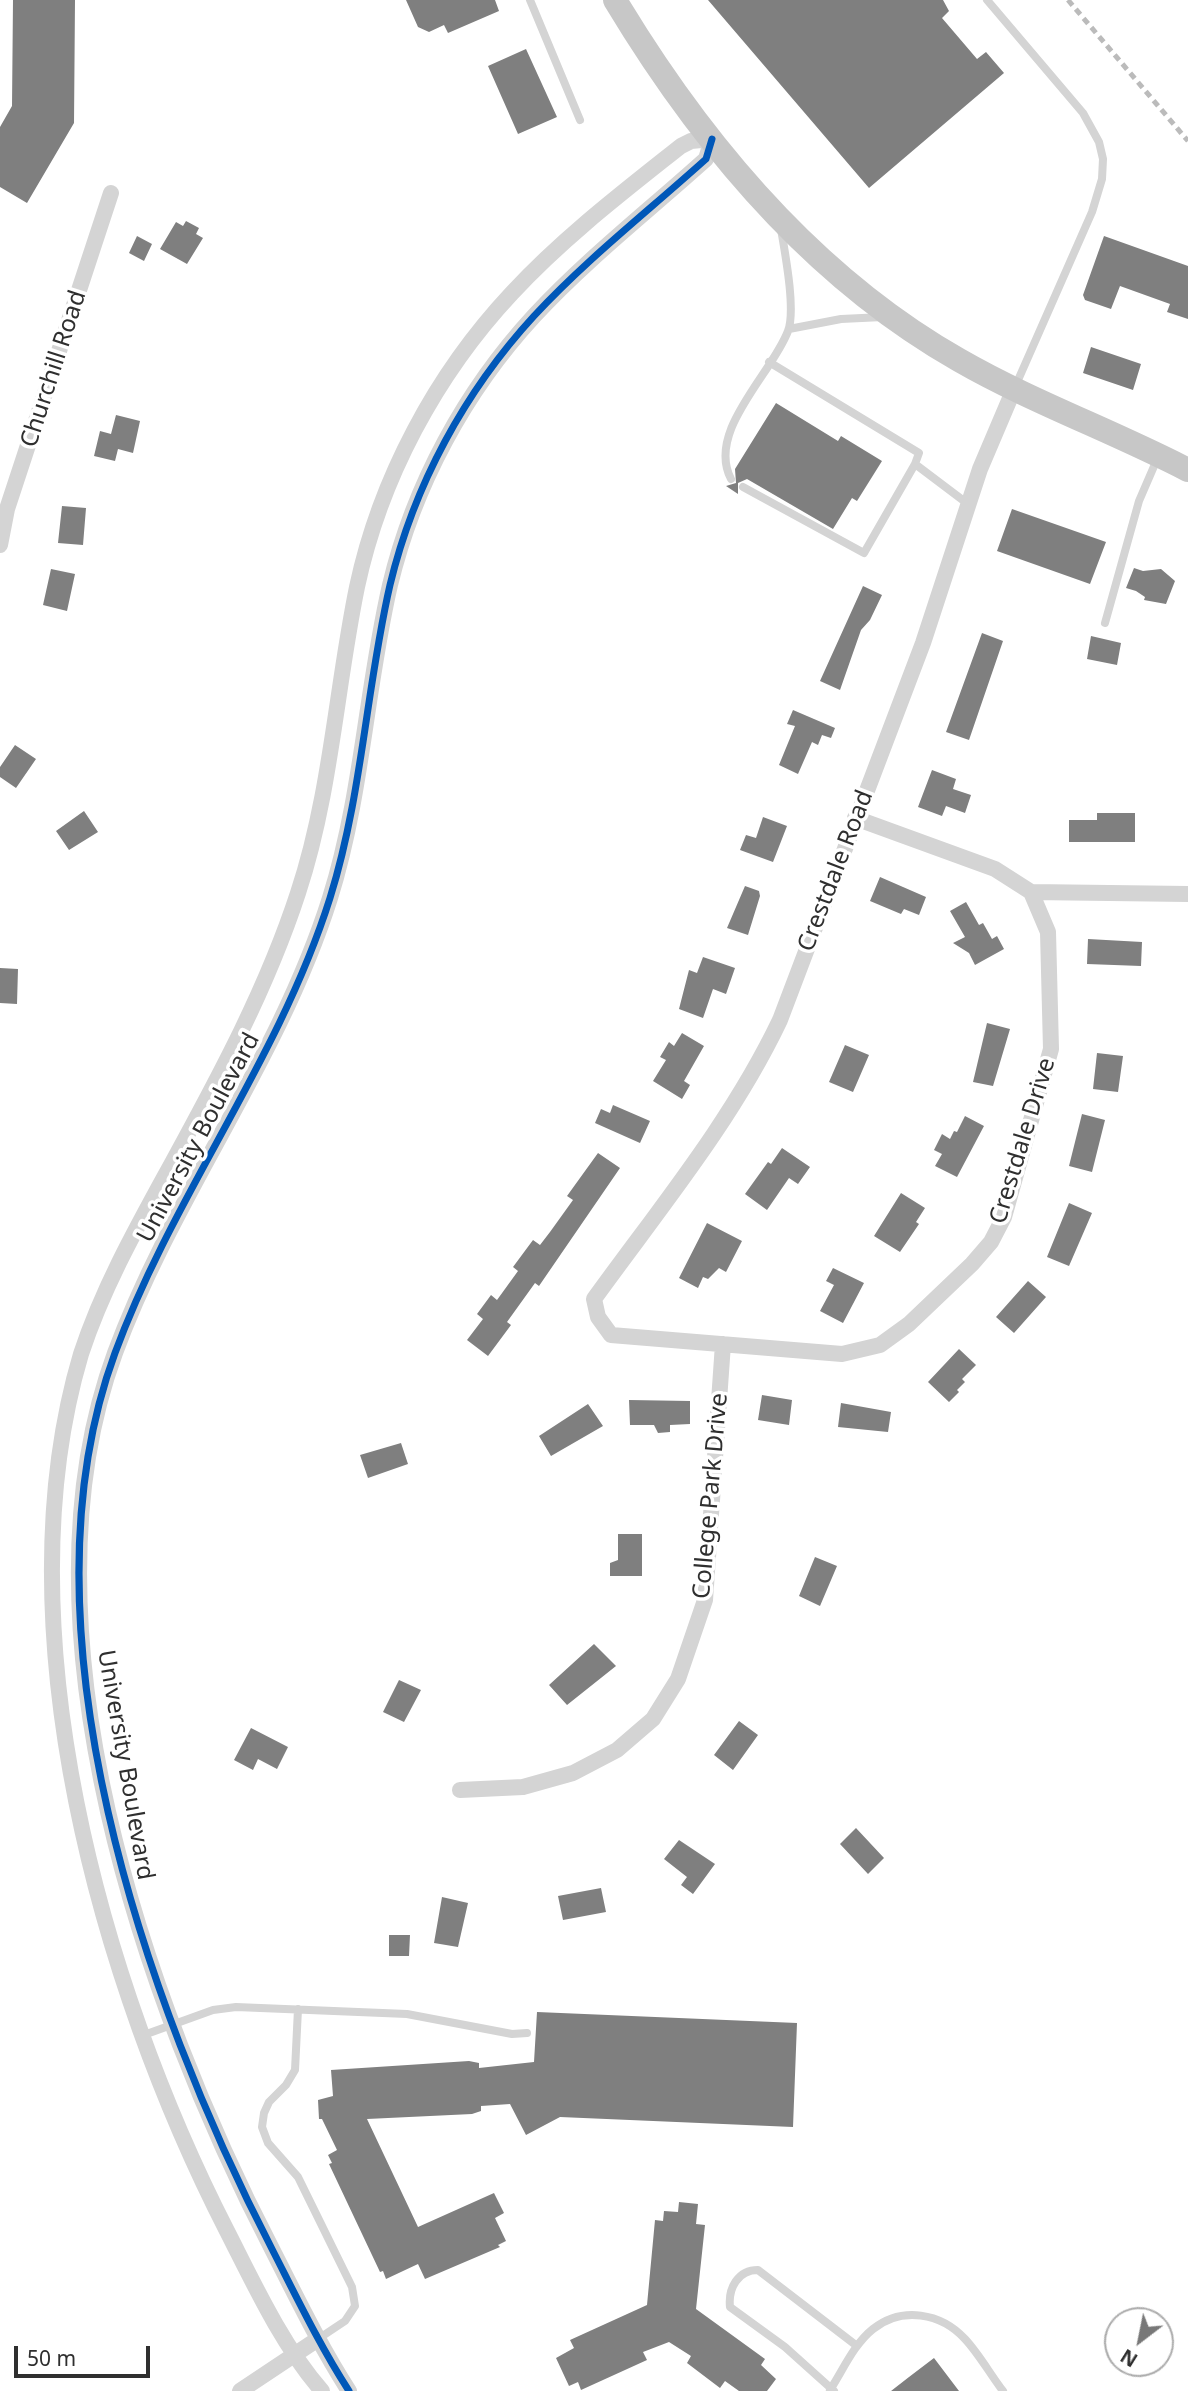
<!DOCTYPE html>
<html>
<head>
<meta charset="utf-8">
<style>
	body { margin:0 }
	#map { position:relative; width:1188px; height:2391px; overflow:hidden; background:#fff; font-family:"Noto Sans",sans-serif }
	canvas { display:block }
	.north { position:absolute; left:1104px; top:2307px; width:70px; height:70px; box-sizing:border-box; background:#fff; border:2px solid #acacac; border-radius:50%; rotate:212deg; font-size:19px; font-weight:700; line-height:28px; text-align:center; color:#2f2f2f }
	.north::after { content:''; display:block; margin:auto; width:24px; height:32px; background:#787878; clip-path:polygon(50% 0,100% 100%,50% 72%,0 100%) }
	.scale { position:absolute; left:14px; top:2346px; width:136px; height:32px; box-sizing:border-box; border:4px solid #2f2f2f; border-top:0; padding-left:9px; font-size:21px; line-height:24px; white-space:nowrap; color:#2f2f2f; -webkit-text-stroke:5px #fff; paint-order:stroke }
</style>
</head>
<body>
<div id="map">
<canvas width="1188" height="2391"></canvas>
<div class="north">N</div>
<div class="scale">50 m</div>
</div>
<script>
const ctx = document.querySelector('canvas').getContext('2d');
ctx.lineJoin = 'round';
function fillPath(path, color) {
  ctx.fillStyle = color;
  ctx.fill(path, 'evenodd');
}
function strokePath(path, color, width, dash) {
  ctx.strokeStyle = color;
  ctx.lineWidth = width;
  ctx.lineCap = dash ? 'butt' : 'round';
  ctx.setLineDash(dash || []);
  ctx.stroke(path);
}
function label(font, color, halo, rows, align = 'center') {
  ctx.font = font + ' "Noto Sans",sans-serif';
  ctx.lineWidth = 7;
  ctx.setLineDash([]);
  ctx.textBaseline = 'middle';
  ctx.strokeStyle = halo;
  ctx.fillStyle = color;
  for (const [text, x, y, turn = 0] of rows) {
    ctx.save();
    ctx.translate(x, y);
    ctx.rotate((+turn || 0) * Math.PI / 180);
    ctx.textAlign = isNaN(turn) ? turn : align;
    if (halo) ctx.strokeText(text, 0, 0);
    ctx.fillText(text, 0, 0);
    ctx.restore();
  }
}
fillPath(new Path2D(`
	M13,0H75L74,123L27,203L0,187V127L12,106Z
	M406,0H495L499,11L448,33L444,25L429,32L418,27Z
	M708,0H943L949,11L942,18L977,59L986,52L1004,73L869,188Z
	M526,49L557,117L518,134L488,66Z
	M186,221L199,228L196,234L203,238L187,264L160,249L176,222L183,226Z
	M137,236L152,244L144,261L129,253Z
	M1104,236L1188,266V319L1167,312L1170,304L1120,286L1111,309L1085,300L1083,295Z
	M1091,347L1141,364L1133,390L1083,373Z
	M776,403L838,441L841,436L882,461L857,501L852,498L833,529L747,479L738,483V494L726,486L736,483L735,469Z
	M116,415L140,421L133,453L118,449L115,461L94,456L100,431L111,434Z
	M62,506L86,508L83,545L58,543Z
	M1012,509L1106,542L1090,584L997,551Z
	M1134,568L1143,571L1161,569L1175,581L1166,604L1144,600L1145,597L1136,591L1126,588Z
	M51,569L75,574L67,611L43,605Z
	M863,586L882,595L870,620L861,630L840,690L820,681Z
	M982,633L1003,641L969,740L946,732Z
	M1091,636L1121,643L1117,665L1087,659Z
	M793,710L835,728L831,738L822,735L818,745L812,742L798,774L779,765L795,726L787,724Z
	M15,745L36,759L16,788L0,777V767Z
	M932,770L956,779L953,789L971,795L965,813L946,806L942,816L918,807Z
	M84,811L98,832L69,850L56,831Z
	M1097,813H1135V842H1069V820H1097Z
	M763,817L787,826L773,862L740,850L746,835L756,838Z
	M880,877L926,897L919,915L904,909L901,914L870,901Z
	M745,886L759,891L760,896L748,935L727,928Z
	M966,902L979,925L983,923L992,939L997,936L1004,949L975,965L969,953L953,943L965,937L950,911Z
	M1088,939L1142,942L1141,966L1087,964Z
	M703,957L735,968L726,994L713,989L703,1018L679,1009L689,970L697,973Z
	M0,968L18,969L17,1004L0,1003Z
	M987,1023L1010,1029L993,1086L973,1082Z
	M682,1033L704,1046L684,1081L690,1085L682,1099L653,1081L666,1060L660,1057L669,1042L674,1046Z
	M845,1045L869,1055L853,1092L829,1082Z
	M1097,1053L1123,1056L1118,1092L1093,1089Z
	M613,1105L650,1121L640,1143L595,1123L601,1109L610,1113Z
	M1082,1114L1105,1120L1092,1172L1069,1166Z
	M965,1116L984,1126L957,1177L935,1166L942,1154L934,1150L942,1134L950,1139L954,1131L957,1132Z
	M782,1148L810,1167L798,1184L789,1178L767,1210L745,1194L768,1162L771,1164Z
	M598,1153L620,1168L539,1286L535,1283L507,1322L511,1325L488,1356L467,1340L483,1319L477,1314L491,1295L497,1300L518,1271L513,1267L533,1240L540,1245L550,1232L573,1200L567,1196Z
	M901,1193L925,1208L916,1222L919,1224L900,1252L874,1236Z
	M1069,1203L1092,1213L1069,1266L1047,1257Z
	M707,1223L742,1241L726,1272L719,1268L708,1279L703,1277L698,1288L679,1278Z
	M833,1268L864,1283L843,1323L820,1311L834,1285L826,1281Z
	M1028,1281L1046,1297L1014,1333L996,1317Z
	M959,1349L976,1365L962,1379L965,1382L957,1390L959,1392L949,1402L928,1382Z
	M762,1395L792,1400L789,1425L758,1420Z
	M629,1400L690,1401V1424L670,1425V1432L658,1433L654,1425H630Z
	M841,1403L891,1412L888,1432L838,1427Z
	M588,1404L603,1426L551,1456L539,1436Z
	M401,1443L408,1464L368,1478L360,1455Z
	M618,1534H642V1576H610V1563L618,1560Z
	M815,1557L837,1566L820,1606L799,1596Z
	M594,1644L616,1666L567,1705L549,1685Z
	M399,1680L421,1690L404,1722L383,1712Z
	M739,1721L758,1735L733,1770L714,1755Z
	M251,1728L288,1747L277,1769L258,1759L253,1770L234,1760Z
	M856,1828L884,1858L868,1874L840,1844Z
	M679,1840L715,1864L693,1894L681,1885L687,1877L664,1859Z
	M601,1888L606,1912L563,1920L558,1896Z
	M442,1897L468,1903L458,1947L434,1943Z
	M389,1935H410L409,1956H389Z
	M537,2012L797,2023L793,2127L560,2117L526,2135L510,2104L481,2106V2111L472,2114L367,2119L418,2227L494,2193L504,2213L495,2218L506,2241L498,2245L500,2247L425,2279L418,2264L386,2279L383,2271L380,2272L329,2164L332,2163L328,2155L337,2150L322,2119H319L318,2100L333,2096L331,2070L469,2061L479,2063V2068L534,2062Z
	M679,2202L698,2204L696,2224L705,2225L696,2309L765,2359L761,2365L776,2379L767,2391H739L725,2381L720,2388L687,2363L691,2356L669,2342L643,2352L647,2360L581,2390L578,2382L569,2386L556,2358L574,2348L570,2340L647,2305L655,2220L663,2221L664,2211L678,2212Z
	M934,2358L959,2391H891L909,2377Z`), '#7f7f7f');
strokePath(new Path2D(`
	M530,0L580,120
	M987,0L1083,113L1099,142L1103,159L1102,179L1092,212L1015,387
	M789,329L841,319L883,317
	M769,362L919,453L915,464
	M731,479C706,431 772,374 788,331C796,310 785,253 781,229
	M743,487L864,553L915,464L968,504
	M1105,623L1139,501L1158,457
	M298,2009L295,2070L286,2085L269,2102L264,2113L262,2127L268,2143L298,2177L352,2287L355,2306L345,2321L318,2339
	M141,2036L213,2010L236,2007L407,2014L512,2034L527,2033
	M830,2390C843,2370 854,2344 873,2329C902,2306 941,2313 965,2339C979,2354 990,2374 1003,2391
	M834,2391L785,2347L730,2307C728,2288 738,2270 758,2270L857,2346`), '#d4d4d4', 8);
strokePath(new Path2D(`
	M1014,389L980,469L923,643L780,1020C732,1121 659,1209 594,1299L598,1317L611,1335L842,1354L880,1345L909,1324L972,1264L991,1242L1004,1217L1051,1049L1048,932L1031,892
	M0,545L7,509L111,193
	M855,818L995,869L1031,892L1188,894
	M460,1790L523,1787L573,1773L617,1750L653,1719L678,1679L705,1600L723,1344
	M240,2391L318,2339
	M322,2391C282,2345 254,2284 227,2231C101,1985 0,1626 81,1354C103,1287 138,1225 172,1163C220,1075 267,988 298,893C331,793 336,689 357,587C380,479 436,374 512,293C563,238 623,192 681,146L691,141L712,139L706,159L697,167C642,216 584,262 534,316C465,391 414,485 390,585C366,689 362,796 330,898C279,1060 173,1195 115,1353C14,1627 145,2004 273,2251C297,2298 320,2346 349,2391`), '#d4d4d4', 16);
strokePath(new Path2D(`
	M615,0C701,143 813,277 959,360C1032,402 1113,431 1188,470`), '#c7c7c7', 24);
strokePath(new Path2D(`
	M1068,0L1188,141`), '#bbb', 5, [7, 5]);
strokePath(new Path2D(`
	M349,2391C320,2346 297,2298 273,2251C145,2004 14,1627 115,1353C173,1195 279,1060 330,898C362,796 366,689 390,585C414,485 465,391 534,316C584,262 642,216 697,167L706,159L712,139`), '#0057b8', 7);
label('24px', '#2f2f2f', '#fff', [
	["Churchill Road",54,369,-72],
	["Crestdale Road",836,871,-69],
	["University Boulevard",199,1138,-62],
	["Crestdale Drive",1023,1141,-73],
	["College Park Drive",711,1496,-85],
	["University Boulevard",125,1765,80]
]);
</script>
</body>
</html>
